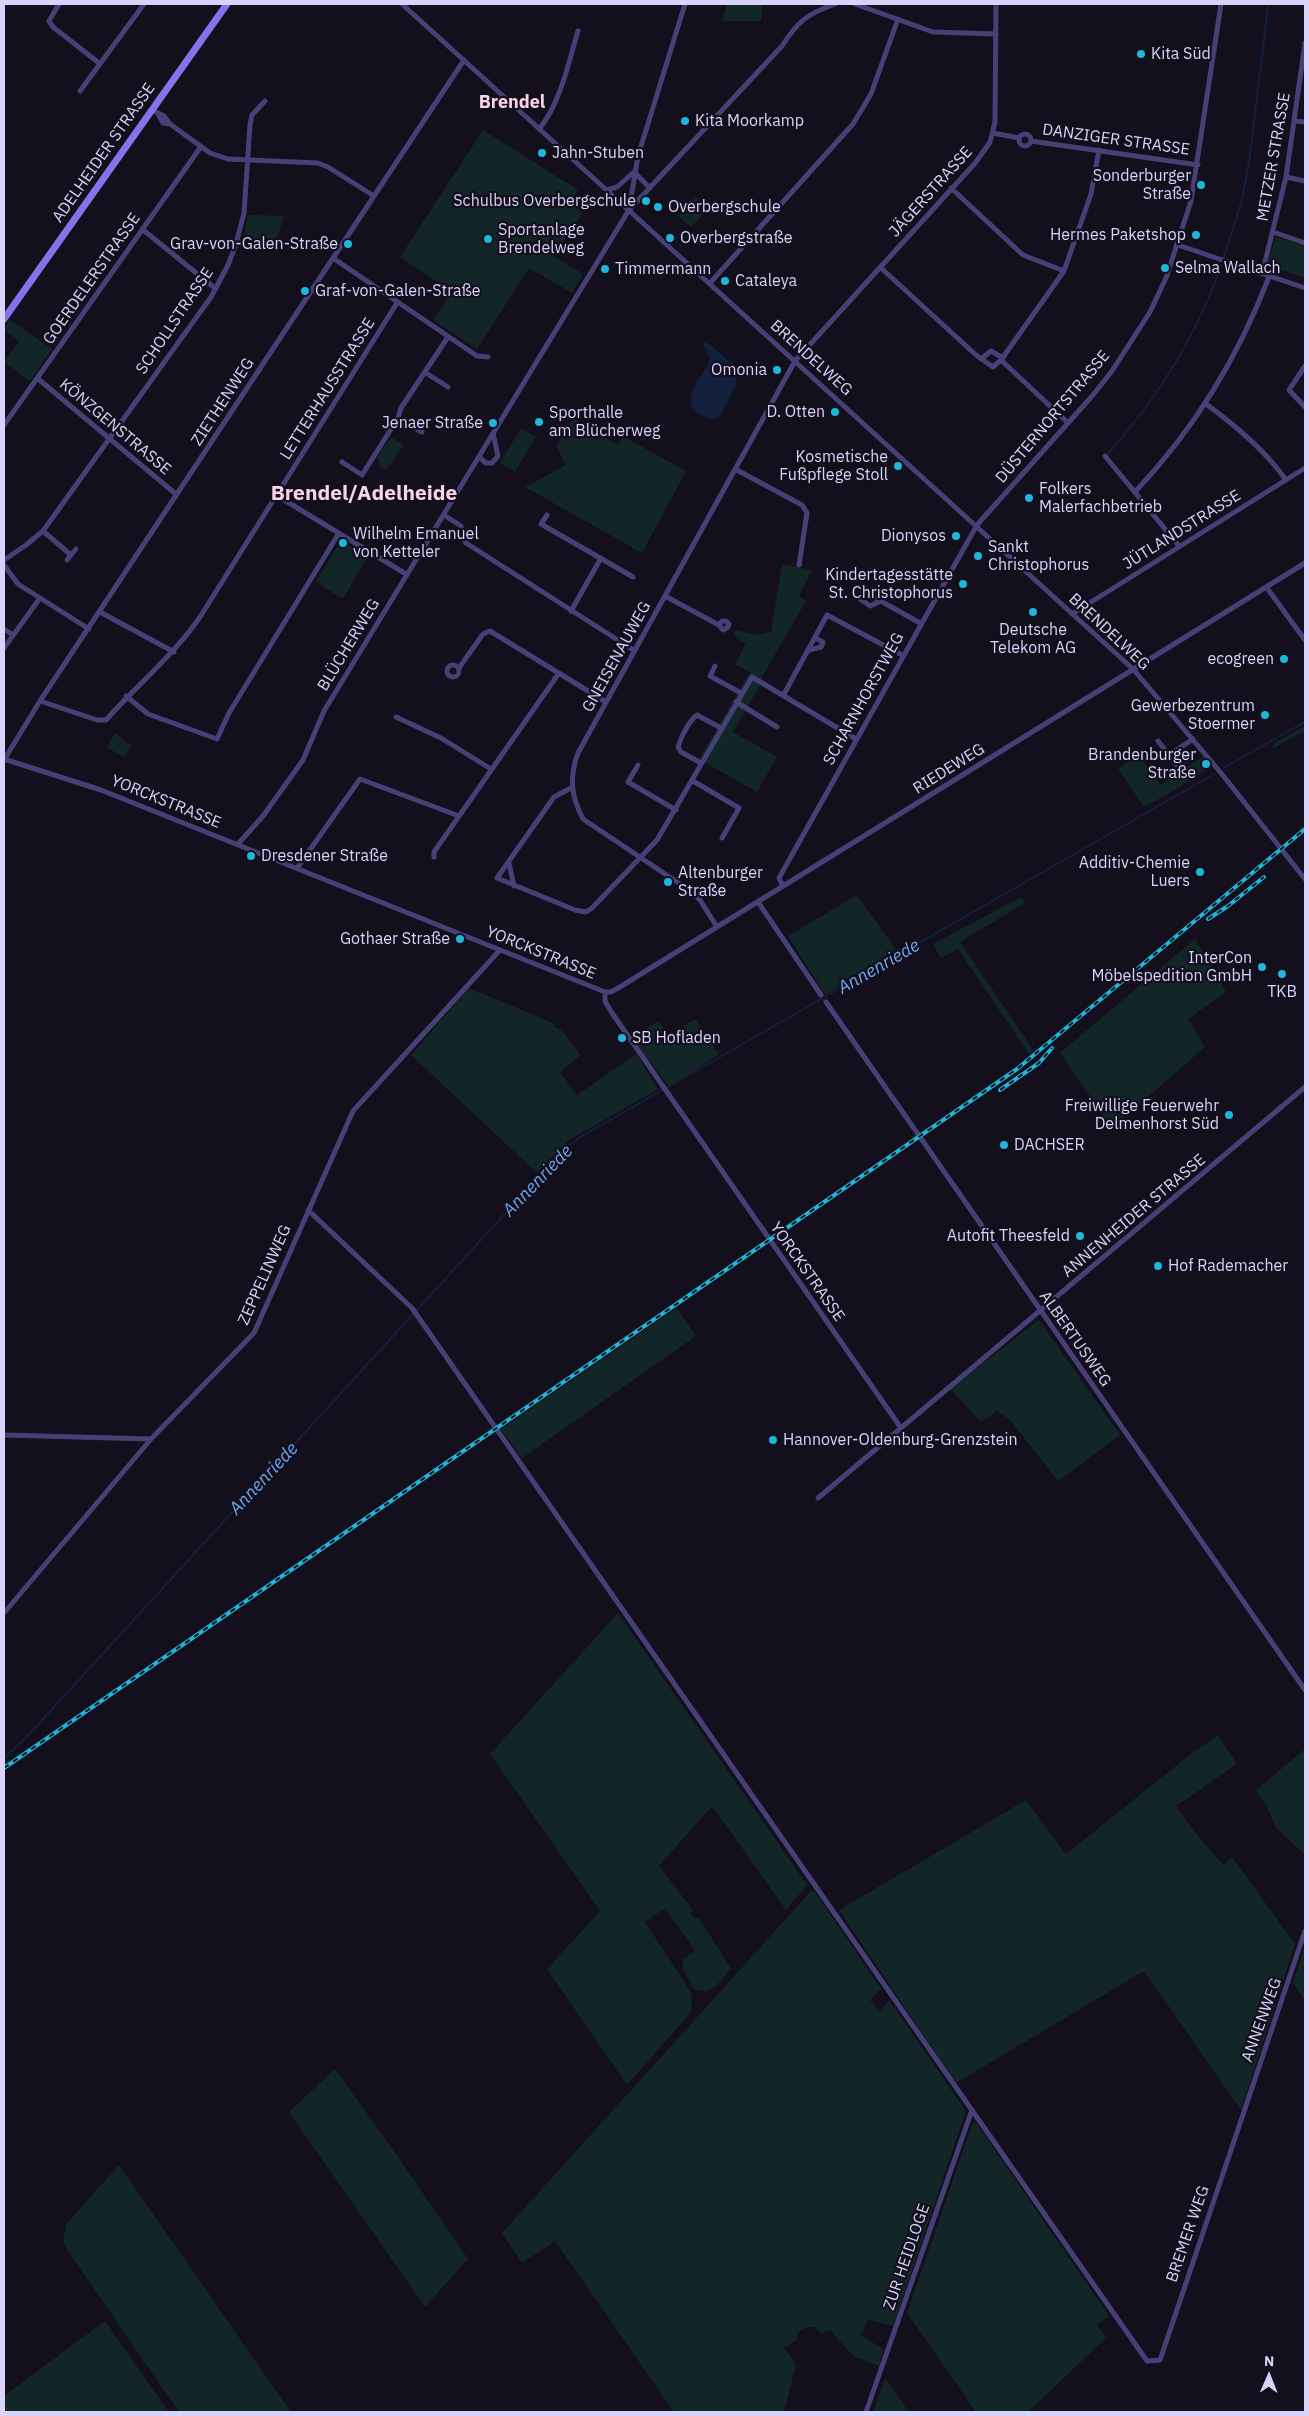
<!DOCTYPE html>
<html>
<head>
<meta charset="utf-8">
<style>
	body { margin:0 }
	#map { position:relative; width:1309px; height:2416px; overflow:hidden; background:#130f1d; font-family:"IBM Plex Sans",sans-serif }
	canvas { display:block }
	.frame { position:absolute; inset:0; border:5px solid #d9d2f9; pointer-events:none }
	.north { position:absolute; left:1244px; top:2351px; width:50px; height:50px; -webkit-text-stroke:4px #130f1d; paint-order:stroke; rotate:1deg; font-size:14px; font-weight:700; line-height:20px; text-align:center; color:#d9d2f9 }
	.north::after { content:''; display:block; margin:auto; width:18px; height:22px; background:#d9d2f9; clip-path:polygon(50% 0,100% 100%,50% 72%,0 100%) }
</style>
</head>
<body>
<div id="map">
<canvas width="1309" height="2416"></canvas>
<div class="frame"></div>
<div class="north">N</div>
</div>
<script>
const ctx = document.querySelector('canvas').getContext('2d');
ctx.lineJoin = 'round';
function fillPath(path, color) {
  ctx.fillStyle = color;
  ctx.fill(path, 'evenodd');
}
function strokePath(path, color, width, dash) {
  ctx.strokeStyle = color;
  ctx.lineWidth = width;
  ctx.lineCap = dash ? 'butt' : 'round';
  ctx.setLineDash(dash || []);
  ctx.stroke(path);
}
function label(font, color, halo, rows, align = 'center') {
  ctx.font = font + ' "IBM Plex Sans",sans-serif';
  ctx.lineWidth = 4.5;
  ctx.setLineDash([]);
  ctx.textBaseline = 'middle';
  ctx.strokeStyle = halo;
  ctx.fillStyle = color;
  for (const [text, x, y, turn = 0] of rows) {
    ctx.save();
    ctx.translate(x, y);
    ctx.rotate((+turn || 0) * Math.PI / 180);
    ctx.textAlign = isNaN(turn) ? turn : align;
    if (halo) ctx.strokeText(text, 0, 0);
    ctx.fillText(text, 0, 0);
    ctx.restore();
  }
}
fillPath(new Path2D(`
	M727,4H763L761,21H722Z
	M483,130L578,190L569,203L583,213L553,256L583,274L572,293L529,268L477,349L433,320L452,292L400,257Z
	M696,197L709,208L691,227L678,216Z
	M248,215L284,216L278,235L265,252L243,237Z
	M1276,237L1305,246V278L1267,265Z
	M9,319L52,349L30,381L4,362L19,341L4,330Z
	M573,418L618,445L623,436L686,471L642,553L525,487L566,465L556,446Z
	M521,428L536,437L515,472L500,463Z
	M391,437L404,445L386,470L380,466L378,456Z
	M340,542H346V544L368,556L343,599L316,582Z
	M782,564L812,570L799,596L806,601L762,677L760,686L733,732L777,757L757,792L699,759L750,672L735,664L746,643L737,639L733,630L759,635L771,632Z
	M1305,726V731L1272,749L1274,743Z
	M115,733L131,746L124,758L107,747Z
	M1139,755L1160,785L1204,756L1206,770L1168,794L1144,807L1118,769Z
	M857,895L897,951L825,995L788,936Z
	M1021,897L1025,903L960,942L1034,1051L1029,1054L958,949L941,958L933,944Z
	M1195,939L1226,992L1188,1019L1205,1047L1112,1128L1060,1053Z
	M469,988L555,1024L553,1026L561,1030L581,1055L560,1072L577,1095L636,1054L658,1089L568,1141L537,1173L411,1055Z
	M695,1019L719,1054L670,1087L631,1038L658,1021L670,1035Z
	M677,1308L696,1336L522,1458L501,1429Z
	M1039,1320L1120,1435L1058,1481L1010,1420L997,1411L981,1422L950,1389Z
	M618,1613L807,1885L786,1910L712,1806L659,1866L693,1910L690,1913L695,1919L698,1917L731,1968C720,1981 713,1996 694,1989L683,1969V1960L695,1950L665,1908L645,1922L691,1992L692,2011L627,2085L547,1969L600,1911L490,1754Z
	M1218,1735L1237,1764L1176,1806L1197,1835L1223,1865L1232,1857L1295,1944L1241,2110L1144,1971L956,2083L839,1910L1026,1800L1066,1854L1187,1757Z
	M1305,1749V1855L1277,1829L1266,1805L1256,1790Z
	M813,1889L881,1989L870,2000L879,2012L889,2000L966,2111L893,2326L868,2320L861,2335L883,2349L879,2366L853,2356L830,2330L821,2334L815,2327C807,2327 802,2328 797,2334L798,2339L784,2348L796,2364L784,2412H674L555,2241L522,2263L502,2233Z
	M1305,1946V2001L1293,1983Z
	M335,2069L394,2151L468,2259L425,2307L289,2112Z
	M973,2122L977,2124L1109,2316L1097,2325L1106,2338L1028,2412H976L907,2313Z
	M119,2165L291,2412H179L66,2248L63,2240L67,2223Z
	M105,2321L169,2412H4V2396Z
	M885,2378L909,2412H873Z`), '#132627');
fillPath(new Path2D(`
	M704,342C711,344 717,351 723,356C744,374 737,383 726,405C723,411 721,418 714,420C709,419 704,416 699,414C676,401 705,375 710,359L707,350L702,344Z`), '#13203d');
strokePath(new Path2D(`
	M1224,257L1242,200L1249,162L1268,7
	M1107,455C1156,400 1197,336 1221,266
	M1225,767L1305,722
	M4,1764L7,1755L23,1741L565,1148L582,1136L1214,774`), '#13203d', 2);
strokePath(new Path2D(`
	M59,4L49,21L53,27L99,63
	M402,4L1133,669L1221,773L1305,879
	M855,4L933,32L996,34
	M80,91L144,4
	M152,110L164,116L170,124L210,153L228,159L318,163L328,167L374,196
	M158,114L163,123L170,124
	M1294,121L1305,122
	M540,128C561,101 568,64 578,31
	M993,133L1019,138
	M1019 140a6 6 0 1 1 12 0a6 6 0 1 1-12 0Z
	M1031,141L1198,165
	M1286,177L1305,181
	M951,188L1023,255L1064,271
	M607,190L617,187L634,172L650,188
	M629,210L638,156L685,4
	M142,229L216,289
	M1273,232L1305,243
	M1178,245L1305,288
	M333,258L477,356L488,357
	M880,267L976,355L993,367L1001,360L1068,423
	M1262,274L1286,177L1305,43
	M710,283L853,124L871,94L898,19
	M981,359L991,351L1003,358
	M1001,360L1064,271L1091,194L1099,150
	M1305,366L1289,390L1305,407
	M426,373L448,387
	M37,378L177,495
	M1206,404C1236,426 1265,450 1286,480
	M398,418L422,432
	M4,425L200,148
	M1105,456L1179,546
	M479,457L486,463H492L498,456L493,433
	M342,462L362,475L398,418L401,408L448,337
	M735,469L802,505L807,513L799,565
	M1135,492C1196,427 1237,359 1269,277
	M276,495L406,574
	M444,515L461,526L462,536L466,543L635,651
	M547,515L541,524L633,577
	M43,531L71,555L67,560
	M71,555L76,549
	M4,560L26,545L43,531L211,297L228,265L236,244L244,213L250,125L252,115L265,101
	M4,565L18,584L89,629
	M1267,588L1305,640
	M665,596L719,625L723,630L728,627L729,624L726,621H722L719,625
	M881,601L870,606L859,598L863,591L920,623
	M571,611L601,558
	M100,612L174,652
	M1072,614L1305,468
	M4,629L13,635
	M4,648L40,598
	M809,650L821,647L823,642L815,638
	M447 671a6 6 0 1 1 12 0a6 6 0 1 1-12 0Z
	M715,666L710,676L741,693
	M459,668L483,634L490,631L606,702
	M784,694L827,615L902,655
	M126,696L148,714L217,739L229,713L339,533
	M40,701L97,720H106C137,685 173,656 200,617L397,303
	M736,702L777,727
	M396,717L441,738L491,769
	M1158,741L1180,769
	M1169,755L1193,739
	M4,759L101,790L605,992
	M4,760L40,701L464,60
	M701,763L681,752L678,747C681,737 688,722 697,715L721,728
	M638,765L628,782L676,810
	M693,781L739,808L722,838
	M571,788L554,797L497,878L575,910L586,912L592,908L657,840L752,677L856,739
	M238,844L263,816L303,760L324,711L629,210L782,46C798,21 807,14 835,4
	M434,857V852L559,673
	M509,863L514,886
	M297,868L360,779L459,816
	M783,886L779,878L977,525L1093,395L1112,371L1150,312L1166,278L1191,201L1221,4
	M758,902L821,995
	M717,927L700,900L689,890L583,819C571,796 569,778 578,753L795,361L976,162L990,142L995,122L996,4
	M605,992H611L620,987L1305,563
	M605,992V1001L612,1013L901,1428
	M826,1002L1305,1690
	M308,1210L412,1308L419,1318L1147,2361L1160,2360L1305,1931
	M4,1435L151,1439
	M818,1498L1305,1087
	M4,1613L151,1439L254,1333L353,1111L500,950
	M866,2412L972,2110`), '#474076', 5);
strokePath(new Path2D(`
	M4,319L227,4`), '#8275ec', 7);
const rail = new Path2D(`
	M1208,919L1228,906L1264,877
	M1000,1090L1039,1063L1052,1048
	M4,1768L1017,1069L1305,829`);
strokePath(rail, '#1eb7d9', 4);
strokePath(rail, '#130f1d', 2, [5.5]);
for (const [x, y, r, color] of [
	[1141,54,5,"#1eb7d9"],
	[685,121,5,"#1eb7d9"],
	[542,153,5,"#1eb7d9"],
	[1201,185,5,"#1eb7d9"],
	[646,201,5,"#1eb7d9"],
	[658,207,5,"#1eb7d9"],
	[1196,235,5,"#1eb7d9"],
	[670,238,5,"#1eb7d9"],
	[488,239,5,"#1eb7d9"],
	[348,244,5,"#1eb7d9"],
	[1165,268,5,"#1eb7d9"],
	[605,269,5,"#1eb7d9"],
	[725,281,5,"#1eb7d9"],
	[305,291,5,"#1eb7d9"],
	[777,370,5,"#1eb7d9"],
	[835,412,5,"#1eb7d9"],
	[539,422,5,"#1eb7d9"],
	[493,423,5,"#1eb7d9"],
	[898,466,5,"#1eb7d9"],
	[1029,498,5,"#1eb7d9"],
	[956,536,5,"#1eb7d9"],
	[343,543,5,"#1eb7d9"],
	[978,556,5,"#1eb7d9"],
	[963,584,5,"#1eb7d9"],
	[1033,612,5,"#1eb7d9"],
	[1284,659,5,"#1eb7d9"],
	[1265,715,5,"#1eb7d9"],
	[1206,764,5,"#1eb7d9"],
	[251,856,5,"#1eb7d9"],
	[1200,872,5,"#1eb7d9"],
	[668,882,5,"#1eb7d9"],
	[460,939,5,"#1eb7d9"],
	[1262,967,5,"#1eb7d9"],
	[1282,974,5,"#1eb7d9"],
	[622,1038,5,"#1eb7d9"],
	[1229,1115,5,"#1eb7d9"],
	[1004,1145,5,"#1eb7d9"],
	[1080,1236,5,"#1eb7d9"],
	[1158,1266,5,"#1eb7d9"],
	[773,1440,5,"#1eb7d9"]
]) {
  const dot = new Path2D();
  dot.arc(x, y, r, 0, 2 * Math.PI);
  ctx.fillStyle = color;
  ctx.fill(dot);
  strokePath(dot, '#130f1d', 2);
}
label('16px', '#d9d2f9', '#130f1d', [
	["Kita Süd",1151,54],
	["Kita Moorkamp",695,121],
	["Jahn-Stuben",552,153],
	["Sonderburger",1191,176,"right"],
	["Straße",1191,194,"right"],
	["Schulbus Overbergschule",636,201,"right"],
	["Overbergschule",668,207],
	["Sportanlage",498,230],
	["Brendelweg",498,248],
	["Hermes Paketshop",1186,235,"right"],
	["Overbergstraße",680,238],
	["Grav-von-Galen-Straße",338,244,"right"],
	["Selma Wallach",1175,268],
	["Timmermann",615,269],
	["Cataleya",735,281],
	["Graf-von-Galen-Straße",315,291],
	["Omonia",767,370,"right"],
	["D. Otten",825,412,"right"],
	["Sporthalle",549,413],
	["am Blücherweg",549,431],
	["Jenaer Straße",483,423,"right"],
	["Kosmetische",888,457,"right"],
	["Fußpflege Stoll",888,475,"right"],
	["Folkers",1039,489],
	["Malerfachbetrieb",1039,507],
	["Wilhelm Emanuel",353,534],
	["von Ketteler",353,552],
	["Dionysos",946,536,"right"],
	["Sankt",988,547],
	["Christophorus",988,565],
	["Kindertagesstätte",953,575,"right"],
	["St. Christophorus",953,593,"right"],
	["Deutsche",1033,630,"center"],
	["Telekom AG",1033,648,"center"],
	["ecogreen",1274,659,"right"],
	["Gewerbezentrum",1255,706,"right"],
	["Stoermer",1255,724,"right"],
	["Brandenburger",1196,755,"right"],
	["Straße",1196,773,"right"],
	["Dresdener Straße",261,856],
	["Additiv-Chemie",1190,863,"right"],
	["Luers",1190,881,"right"],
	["Altenburger",678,873],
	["Straße",678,891],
	["Gothaer Straße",450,939,"right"],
	["InterCon",1252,958,"right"],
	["Möbelspedition GmbH",1252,976,"right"],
	["TKB",1282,992,"center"],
	["SB Hofladen",632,1038],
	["Freiwillige Feuerwehr",1219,1106,"right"],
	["Delmenhorst Süd",1219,1124,"right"],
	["DACHSER",1014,1145],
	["Autofit Theesfeld",1070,1236,"right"],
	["Hof Rademacher",1168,1266],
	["Hannover-Oldenburg-Grenzstein",783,1440]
], 'left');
label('16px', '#d9d2f9', '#130f1d', [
	["DANZIGER STRASSE",1116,140,8],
	["ADELHEIDER STRASSE",104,153,-55],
	["METZER STRASSE",1274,157,-80],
	["JÄGERSTRASSE",931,192,-48],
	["GOERDELERSTRASSE",92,279,-55],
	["SCHOLLSTRASSE",175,321,-56],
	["BRENDELWEG",811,358,42],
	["LETTERHAUSSTRASSE",328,389,-58],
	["ZIETHENWEG",223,402,-57],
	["DÜSTERNORTSTRASSE",1053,417,-50],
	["KÖNZGENSTRASSE",115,427,40],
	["JÜTLANDSTRASSE",1182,530,-32],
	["BRENDELWEG",1109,632,43],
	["BLÜCHERWEG",349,645,-59],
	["GNEISENAUWEG",617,657,-61],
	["SCHARNHORSTWEG",864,699,-61],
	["RIEDEWEG",949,769,-32],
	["YORCKSTRASSE",166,802,22],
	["YORCKSTRASSE",541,953,22],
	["ANNENHEIDER STRASSE",1134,1216,-40],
	["YORCKSTRASSE",807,1272,55],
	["ZEPPELINWEG",265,1275,-66],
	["ALBERTUSWEG",1075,1339,55],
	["ANNENWEG",1262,2020,-70],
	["BREMER WEG",1188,2234,-71],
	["ZUR HEIDLOGE",907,2257,-71]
]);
label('bold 18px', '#f9d3e8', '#130f1d', [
	["Brendel",512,103]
]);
label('italic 18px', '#6da6eb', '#130f1d', [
	["Annenriede",879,967,-30],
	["Annenriede",538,1181,-46],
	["Annenriede",264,1479,-47]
]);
label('bold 21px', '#f9d3e8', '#130f1d', [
	["Brendel/Adelheide",364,494]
]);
</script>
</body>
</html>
